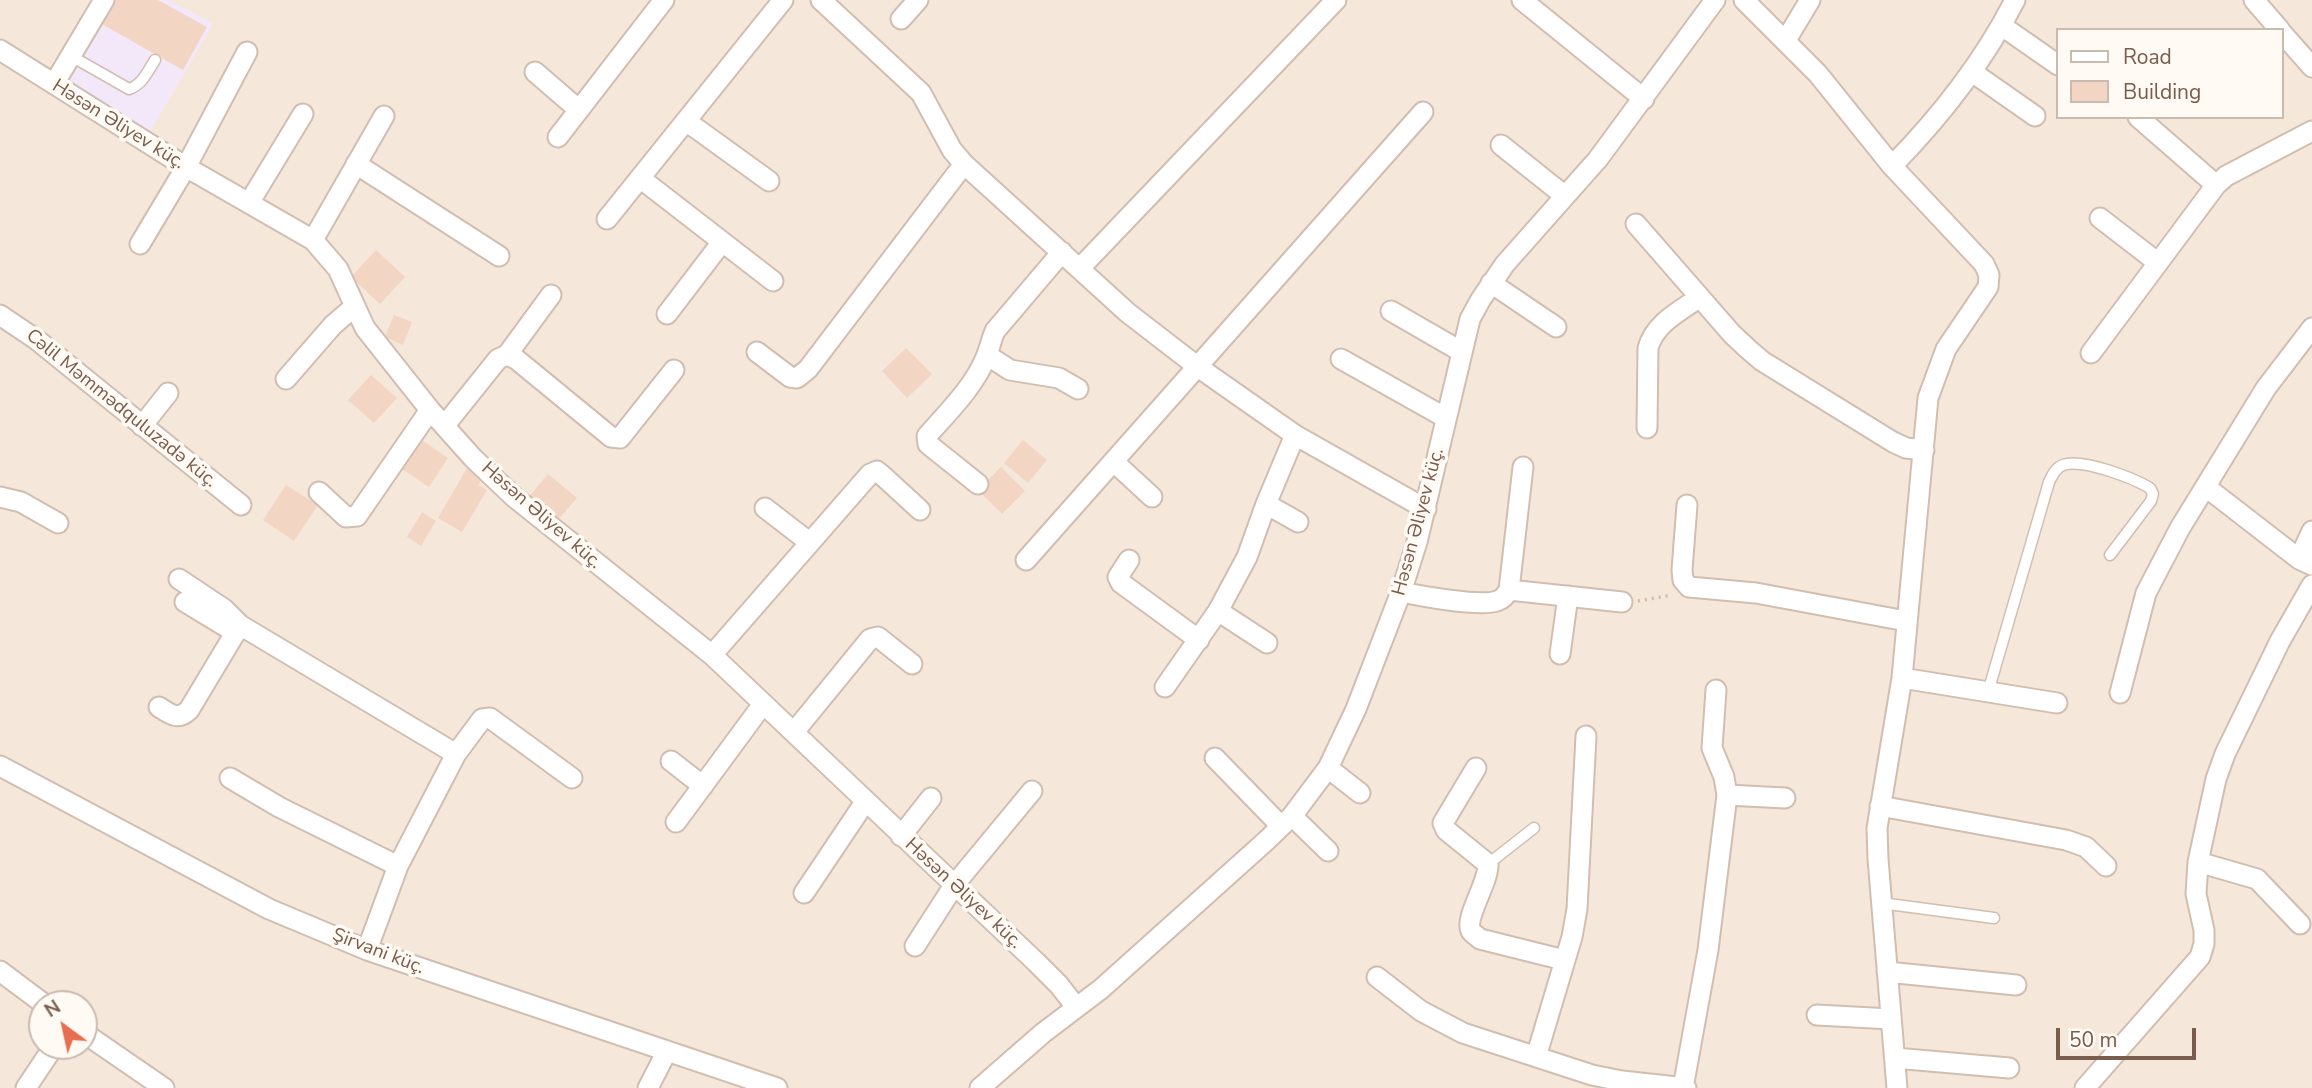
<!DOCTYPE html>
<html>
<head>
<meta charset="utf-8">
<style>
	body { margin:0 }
	#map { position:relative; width:2312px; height:1088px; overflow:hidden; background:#fdf6ec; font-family:"Nunito Sans",sans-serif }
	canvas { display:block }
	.legend { position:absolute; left:2056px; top:28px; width:228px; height:91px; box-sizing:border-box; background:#fffaf3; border:2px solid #cabbb1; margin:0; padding:9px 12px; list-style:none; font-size:21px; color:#7a5c4d }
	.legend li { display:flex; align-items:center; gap:14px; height:35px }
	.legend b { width:35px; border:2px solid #cabbb1 }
	.north { position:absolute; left:28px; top:990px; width:70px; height:70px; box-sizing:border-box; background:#fffaf3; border:2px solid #cabbb1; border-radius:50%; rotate:327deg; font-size:19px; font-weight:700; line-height:28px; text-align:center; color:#7a5c4d }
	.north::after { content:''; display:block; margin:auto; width:24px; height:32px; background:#e76f51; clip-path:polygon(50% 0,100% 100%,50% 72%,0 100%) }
	.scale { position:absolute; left:2056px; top:1028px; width:140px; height:32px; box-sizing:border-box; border:4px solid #7a5c4d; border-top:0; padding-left:9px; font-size:21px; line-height:24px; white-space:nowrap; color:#7a5c4d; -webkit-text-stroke:5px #fffaf3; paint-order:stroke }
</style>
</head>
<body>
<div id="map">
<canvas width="2312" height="1088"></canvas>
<ul class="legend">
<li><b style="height:9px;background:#fff"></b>Road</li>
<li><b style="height:19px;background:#f3d5c3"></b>Building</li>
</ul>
<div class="north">N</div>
<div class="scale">50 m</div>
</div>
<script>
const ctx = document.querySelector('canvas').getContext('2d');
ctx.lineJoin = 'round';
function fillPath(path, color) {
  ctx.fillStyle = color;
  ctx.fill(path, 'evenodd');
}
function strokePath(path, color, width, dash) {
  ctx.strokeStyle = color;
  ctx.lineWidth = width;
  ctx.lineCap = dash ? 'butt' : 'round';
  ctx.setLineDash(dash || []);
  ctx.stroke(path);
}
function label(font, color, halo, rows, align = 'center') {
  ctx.font = font + ' "Nunito Sans",sans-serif';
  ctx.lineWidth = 7;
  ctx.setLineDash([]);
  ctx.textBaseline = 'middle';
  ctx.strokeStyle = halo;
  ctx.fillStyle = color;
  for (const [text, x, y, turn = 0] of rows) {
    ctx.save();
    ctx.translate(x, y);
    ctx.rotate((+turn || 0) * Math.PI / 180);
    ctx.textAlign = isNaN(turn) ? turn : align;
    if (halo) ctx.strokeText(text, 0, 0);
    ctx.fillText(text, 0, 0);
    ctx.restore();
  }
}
fillPath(new Path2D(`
	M0,0H2312V1088H0ZM2058,30H2282V117H2058ZM42,1004H84V1046H42Z`), '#f5e8da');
fillPath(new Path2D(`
	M109,0H169L213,24L149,133L64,80Z`), '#f3e8fa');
fillPath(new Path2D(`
	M113,0H158L207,27L183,70L100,23Z
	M376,250L405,277L380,304L351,277Z
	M394,315L412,322L403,345L385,337Z
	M906,348L932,374L907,398L882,371Z
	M371,375L397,398L374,423L348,400Z
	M416,436L448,458L429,487L396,465Z
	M1023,440L1047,460L1028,483L1004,463Z
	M1001,467L1025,491L1002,514L978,490Z
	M467,468L483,478L478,485L487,490L462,532L438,518Z
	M548,474L577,498L556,522L527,499Z
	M286,485L318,505L294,541L263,520Z
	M422,512L436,521L421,546L407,537Z`), '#f3d5c3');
const service = new Path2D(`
	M71,56L129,89C142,85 148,71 155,60
	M1988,692L2049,482C2052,476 2055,468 2063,465C2082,458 2133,478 2150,488L2153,494L2151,501L2110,555
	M1488,864L1534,828
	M1881,903L1994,918`);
const minor = new Path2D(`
	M821,0L921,93L952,150L964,164L1128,313L1198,367L1295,435L1426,509
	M1522,0L1644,99
	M1744,0L1818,74L1892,166L1984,264L1989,275L1988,287L1946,349L1928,398L1902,678L1877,828L1878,859L1897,1088
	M2254,0L2280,30
	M901,19L918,0
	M2002,26L2058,65
	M2282,33L2312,67
	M1786,40L1810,0
	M0,50L186,167L313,240L338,269L365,328L430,410L473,458L514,497L712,655L1036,962L1059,985L1076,1007
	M535,72L579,110
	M1972,72L2035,116
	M54,84L104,0
	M2138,117L2216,185
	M686,121L769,181
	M558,137L664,0
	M1501,145L1565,196
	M356,164L499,256
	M1892,166C1940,117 1984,61 2015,0
	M640,178L773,281
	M249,203L303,114
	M2100,218L2157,262
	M607,219L783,0
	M1636,224L1732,334L1748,349L1762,361L1893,442L1906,448L1924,450
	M313,240L384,116
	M140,244L186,167L247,52
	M1080,268L1336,0
	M1491,283L1556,327
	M1391,311L1462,352
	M667,314L722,242
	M0,315L37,340L241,505
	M757,352L790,377L797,378L808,369L964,164
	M2091,353L2216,185L2226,176L2312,131
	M507,355L551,295
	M987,355L1010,370L1059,378L1078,389
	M1341,359L1446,418
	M286,379L333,325L354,307
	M445,425L498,359L507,355L516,359L611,437L620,438L674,370
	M142,426L168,393
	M1647,428L1648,348C1655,323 1680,311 1700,297
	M1114,462L1152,497
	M978,484L928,444L927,436C948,412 974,387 986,357C990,348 991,340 995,331L1062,252
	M2206,487L2299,559L2312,565
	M319,492L346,517L357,516L430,410
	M0,497L21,502L58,523
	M1266,504L1298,522
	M1687,505L1682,570L1683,580L1689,587L1756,593L1906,621
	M765,508L809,542
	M2299,559L2312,531
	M1026,560L1423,112
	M1129,560L1118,577L1121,583L1199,640
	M179,579L224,609L240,625L456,754L398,866L367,950
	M1509,590L1622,602
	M1401,592C1421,596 1480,607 1497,601C1503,599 1505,596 1509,590L1523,467
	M185,602L236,633
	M1218,611L1267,643
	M1560,654L1568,596
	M712,655L870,474L877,471L883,476L920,510
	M1902,678L2057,703
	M1165,687L1218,611L1247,557L1266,504L1295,435
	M2120,693L2146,593L2180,528L2266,388L2312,328
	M159,707C170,714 178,721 189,710L240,625
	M794,732L870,639L878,637L912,664
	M456,754L482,719L490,718L572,778
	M1215,758L1281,826
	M671,761L703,786
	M0,766L269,909L367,950L777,1088
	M1328,768L1360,793
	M1476,768L1443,823L1446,830L1488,864C1489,882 1464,918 1471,931C1473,934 1477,936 1480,939L1564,960
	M230,778L279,807L398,866
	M1727,795L1785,798
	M1880,806L2066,840L2086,847L2106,866
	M1292,816L1328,851
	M676,822L763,704
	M901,836L931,798
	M2198,862L2257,879L2300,924
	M804,893L865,802
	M915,946L955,884L1032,791
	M0,971L44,1004
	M1887,972L2016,985
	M1377,977L1421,1011L1463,1033L1592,1075L1622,1081L1686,1088
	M1817,1015L1891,1019
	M84,1033L164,1088
	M1536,1057L1572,937L1577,909L1586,736
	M1895,1058L2009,1068
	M26,1088L54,1046
	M648,1088L667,1051
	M980,1088L1043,1033L1101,989L1266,841L1292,816L1328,768L1356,709L1401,592L1417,542L1470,319L1481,299L1505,264L1598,159L1715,0
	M1683,1088L1708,950L1727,795L1724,777L1712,748L1716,690
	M2085,1088L2200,957L2204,944V930L2196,894L2198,862L2216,779L2225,754L2280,641L2312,585`);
strokePath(service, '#d1beb0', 13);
strokePath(minor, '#d1beb0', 23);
strokePath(new Path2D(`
	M1638,601L1672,595`), '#d9b8a5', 3.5, [2, 5]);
strokePath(service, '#fff', 10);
strokePath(minor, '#fff', 19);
label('19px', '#7a5c4d', '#fffaf3', [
	["Həsən Əliyev küç.",118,125,32],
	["Cəlil Məmmədquluzadə küç.",121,409,39],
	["Həsən Əliyev küç.",541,516,41],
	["Həsən Əliyev küç.",1419,522,-75],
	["Həsən Əliyev küç.",963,894,43],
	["Şirvani küç.",378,952,21]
]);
</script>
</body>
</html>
